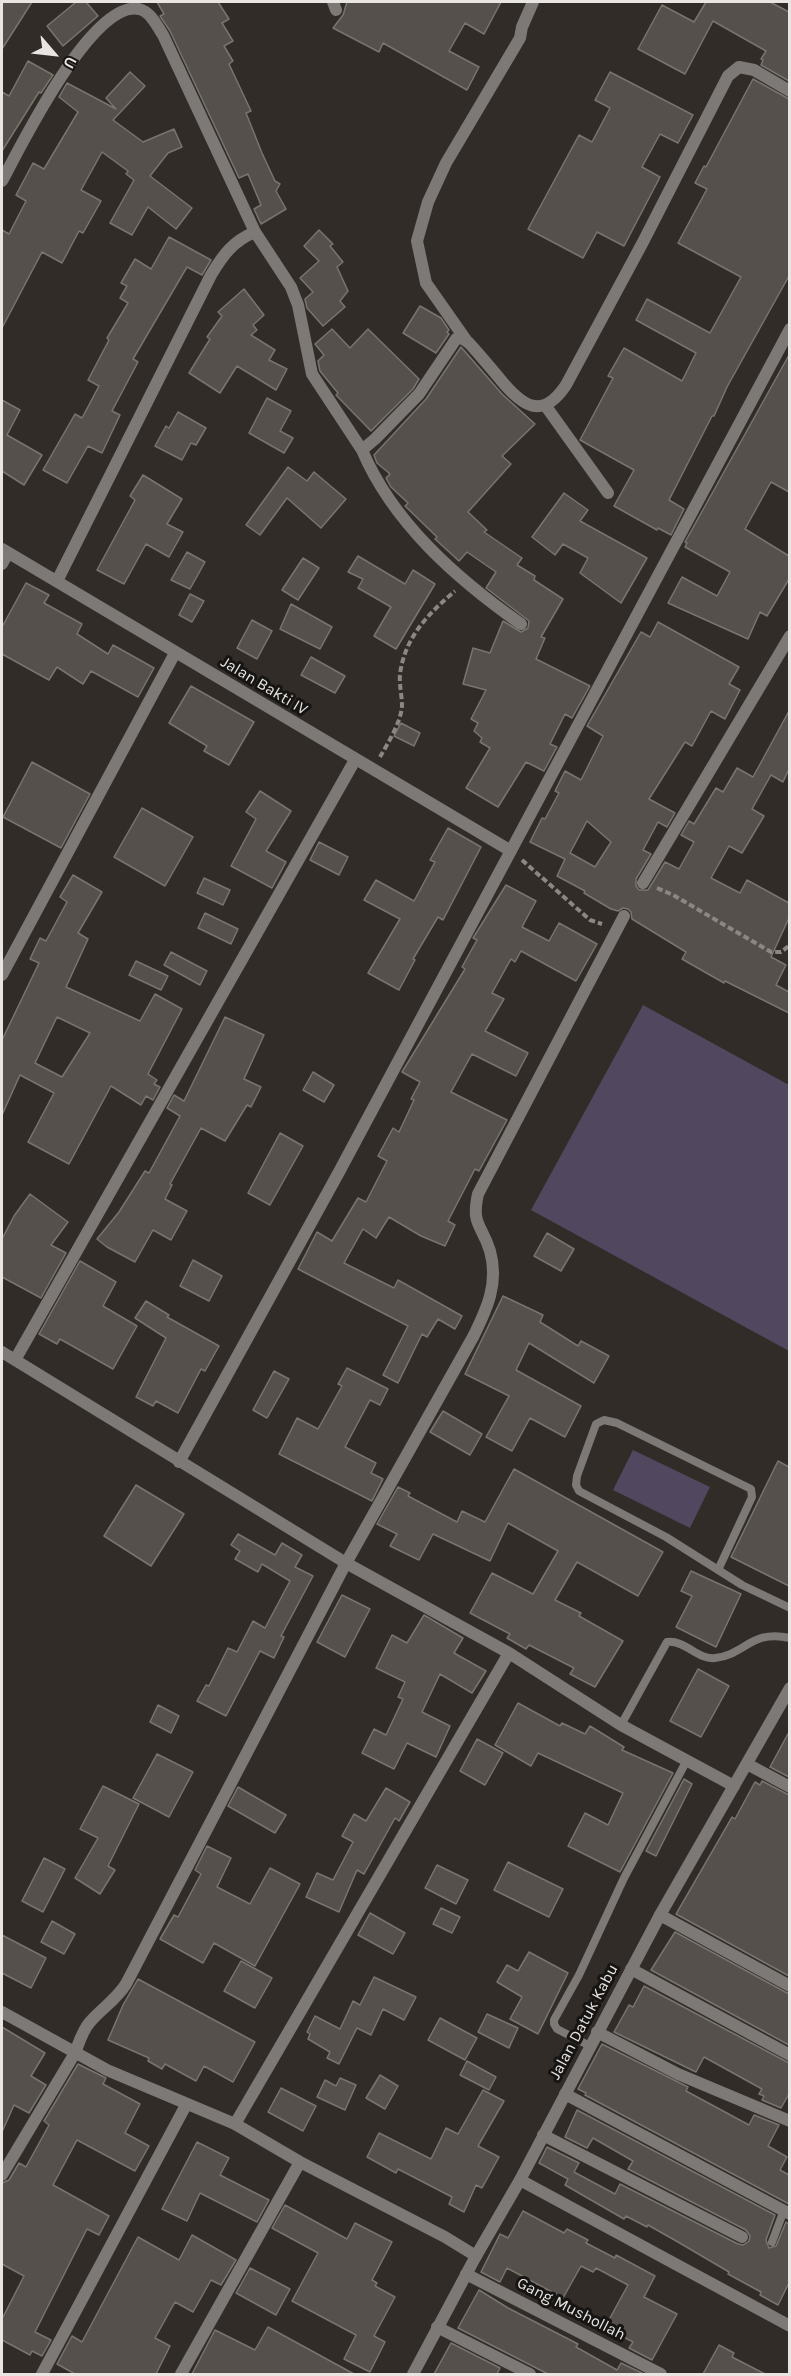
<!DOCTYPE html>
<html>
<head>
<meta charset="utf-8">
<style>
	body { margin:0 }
	#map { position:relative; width:791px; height:2376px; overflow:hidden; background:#312c28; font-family:Karla,sans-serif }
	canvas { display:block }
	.frame { position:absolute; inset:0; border:3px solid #e8e5e2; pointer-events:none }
	.north { position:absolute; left:24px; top:24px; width:60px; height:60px; -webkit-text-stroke:4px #171513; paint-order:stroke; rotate:118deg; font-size:16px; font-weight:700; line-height:24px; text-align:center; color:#e8e5e2 }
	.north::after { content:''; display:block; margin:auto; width:21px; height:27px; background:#e8e5e2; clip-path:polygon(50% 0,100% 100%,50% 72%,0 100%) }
</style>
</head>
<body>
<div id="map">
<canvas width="791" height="2376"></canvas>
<div class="frame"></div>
<div class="north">U</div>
</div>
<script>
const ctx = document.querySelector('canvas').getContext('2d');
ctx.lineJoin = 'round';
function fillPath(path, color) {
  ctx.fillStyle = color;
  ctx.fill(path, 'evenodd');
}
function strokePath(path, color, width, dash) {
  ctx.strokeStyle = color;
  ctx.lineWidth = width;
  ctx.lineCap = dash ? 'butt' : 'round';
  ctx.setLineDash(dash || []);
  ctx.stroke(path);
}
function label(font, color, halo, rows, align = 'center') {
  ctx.font = font + ' Karla,sans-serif';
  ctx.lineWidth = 6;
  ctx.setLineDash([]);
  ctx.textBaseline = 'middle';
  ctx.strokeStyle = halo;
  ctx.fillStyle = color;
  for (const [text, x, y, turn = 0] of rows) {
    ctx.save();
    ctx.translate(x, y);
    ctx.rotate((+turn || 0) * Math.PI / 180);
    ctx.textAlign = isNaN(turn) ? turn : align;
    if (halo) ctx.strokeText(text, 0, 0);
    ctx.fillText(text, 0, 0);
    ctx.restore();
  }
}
fillPath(new Path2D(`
	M643,1005L789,1085V1351L531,1210Z
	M633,1450L710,1487L690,1528L613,1490Z`), '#51475f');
const building = new Path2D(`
	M2,2H32L2,49Z
	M76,2H86L98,16L63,46L47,26Z
	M157,2H218L229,19L222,23L233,41L224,46L233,61L229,64L251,111L246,113L262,153L275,181L280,184L276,191L286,209L261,224L254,209L261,205L248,174L239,178L170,31L160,16L164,14Z
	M347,2H501L484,34L465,23L449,51L479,67L467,90L383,43L379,52L333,28L343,15Z
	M706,2H770L789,12V81L761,65L763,60L761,59L766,51L713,21L685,74L638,49L662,5L694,22Z
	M28,61L53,75L41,93L39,92L2,151V92L9,96Z
	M130,72L145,86L113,120L143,142L174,129L182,147L168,153L150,176L192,208L176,229L148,207L132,235L110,223L134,180L126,174L128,171L102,152L81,190L101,201L83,233L79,231L62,263L42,252L2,328V230L9,234L26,201L16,195L33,163L44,169L78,112L59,97L67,83L116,109L106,98Z
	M610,72L693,115L678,143L660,134L642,167L660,177L624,246L597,232L583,258L528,229L579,135L592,142L610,108L595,100Z
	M753,79L789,99V276L727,387L714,416H712L669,500L684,509L671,535L658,528L657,530L614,506L634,470L580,440L613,378L608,376L624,348L682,381L696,353L636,320L647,299L710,333L741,277L678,243L707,189L695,183L704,166L706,167Z
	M319,230L333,244L330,246L343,262L337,267L348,291L340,301L345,307L323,326L307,308L305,299L313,292L300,278L319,261L304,246Z
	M169,237L211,260L202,275L187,267L133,359L138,362L112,411L120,415L102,453L88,446L67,483L43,470L75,414L82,418L99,386L88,380L109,340L107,338L128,303L120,298L127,286L121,283L135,259L151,269Z
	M244,289L264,315L253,325L257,330L251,335L275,350L269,360L287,369L276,390L237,366L220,393L189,373L210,339L207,337L222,316L218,312Z
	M420,306L441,318L449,330L447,332L449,334L436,353L403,333Z
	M332,329L350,348L368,329L419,379L413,389L371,431L336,395L338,393L320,371L318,361L324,355L315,344Z
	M461,347L502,394L535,424L502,456L511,464L468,512L487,530L484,532L522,558L517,565L535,576L534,580L563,599L541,637L545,638L536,659L590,686L572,718L565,714L550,744L557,747L544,771L526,762L498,807L466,788L490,748L480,742L482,738L474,731L478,723L471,719L486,690L463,684L473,648L490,653L503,621L521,632L528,628L529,621L486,588L496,572L467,552L459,561L435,539L437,537L405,506L408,503L391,487L386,478L390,474L377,463L374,455L426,399Z
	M789,355V492L771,482L745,529L789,556V579L767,616L760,612L748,639L668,603L682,577L717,596L730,572L685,547L687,543L685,542Z
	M267,398L291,411L280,431L293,438L284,453L249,433Z
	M2,400L20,410L7,435L42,455L24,485L2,471Z
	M178,412L206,428L196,445L191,443L182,460L155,446L166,426L169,428Z
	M288,467L307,481L314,472L346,499L321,528L287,498L260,535L246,525Z
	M143,475L182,499L167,524L183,532L169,557L146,544L124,584L97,570L135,500L130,496Z
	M564,493L588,510L580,521L647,558L621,603L580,573L588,558L563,544L555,555L532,537Z
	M187,552L205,562L190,589L171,580Z
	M358,556L405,584L413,570L435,584L396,649L374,636L391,607L358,588L363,579L348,572Z
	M303,558L319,568L298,600L282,590Z
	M26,583L49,595L44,603L82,624L77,634L108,654L113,645L154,668L138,697L91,671L83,684L57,667L49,680L2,654V627Z
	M190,594L204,601L192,622L179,615Z
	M291,604L332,627L320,649L280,629Z
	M252,620L272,631L257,659L237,648Z
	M658,622L739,667L729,684L740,690L725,719L711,711L692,746L685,742L649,799L675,813L667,827L658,822L643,850L651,854L636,879V886L639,890H648L665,862L679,869L694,842L681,835L689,821L694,824L716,788L723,792L737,768L753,777L789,711V769L783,782L771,775L752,809L764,816L742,853L729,846L711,878L740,893L747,880L789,903V918L771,957L786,965L776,985L789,992V1013L725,981L724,983L682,959L686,952L632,919L631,912L628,909L623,908L618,911L611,909L584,893L585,891L557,876L565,859L530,842L542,818L545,819L559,793L555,791L565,771L581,780L603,736L587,726L641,632L650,637ZM587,821L611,842L595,867L570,853Z
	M311,657L345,676L335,693L301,675Z
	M191,686L254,722L229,765L204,751L207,746L169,723Z
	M401,723L420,733L414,746L394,736Z
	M32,762L90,794L61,848L3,817Z
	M260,791L291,811L266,851L286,862L272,888L231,866L256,819L246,812Z
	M142,808L193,837L165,886L114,857Z
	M448,828L481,847L443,920L438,917L413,959L415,960L399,990L368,973L400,919L364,900L376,880L414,901L435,862L430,860Z
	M319,842L348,857L339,875L310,860Z
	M73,875L102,892L78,933L88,939L66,987L140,1021L155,994L182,1009L148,1074L157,1080L154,1084L160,1087L153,1100L146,1096L141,1105L111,1086L69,1164L28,1142L54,1093L20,1075L2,1115V1040L39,963L30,959L40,938L46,941L67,902L60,897ZM57,1017L90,1033L62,1077L35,1063Z
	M204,878L230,890L223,905L197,893Z
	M506,885L536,901L522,927L549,941L559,923L597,944L576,981L521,951L515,962L511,959L492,993L504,999L485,1031L528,1053L516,1076L472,1054L451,1092L507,1120L479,1171L475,1169L448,1221L455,1225L445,1246L421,1236L389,1217L376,1238L363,1229L344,1263L394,1288L398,1280L462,1316L455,1329L438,1319L427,1337L422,1334L398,1383L383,1375L408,1326L298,1269L317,1232L332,1241L358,1198L366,1202L387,1161L378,1156L393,1128L399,1132L414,1100L411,1099L420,1082L402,1072L465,969L462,967L477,940L473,938Z
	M205,913L238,929L231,944L198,928Z
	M171,952L207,971L200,985L164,965Z
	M136,961L168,976L161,990L129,975Z
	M225,1017L264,1035L244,1079L261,1087L251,1107L247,1105L225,1141L201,1128L170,1184L172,1185L165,1199L187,1211L171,1240L153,1230L135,1262L107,1247L97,1239L119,1212L145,1171L149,1173L180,1116L167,1108L174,1095L184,1101Z
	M313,1072L334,1085L324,1102L303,1090Z
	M280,1133L303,1146L270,1205L248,1193Z
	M30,1194L68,1222L51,1245L66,1253L41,1298L2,1277V1239L14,1216Z
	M547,1233L574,1249L561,1271L534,1256Z
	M193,1260L222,1276L209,1301L180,1286Z
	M80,1261L116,1282L103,1306L137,1326L113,1369L60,1339L57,1344L39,1334Z
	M503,1296L543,1315L540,1322L578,1346L581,1341L609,1356L594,1383L529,1343L516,1370L581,1406L565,1437L530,1418L512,1451L486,1437L509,1396L465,1374Z
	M146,1301L169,1315L167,1317L219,1346L205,1371L201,1369L178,1413L156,1401L153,1406L136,1397L166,1338L135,1318Z
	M347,1368L388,1389L380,1405L370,1400L345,1447L376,1463L371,1473L383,1479L372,1501L279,1454L297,1418L318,1429L342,1386L338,1384Z
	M274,1371L289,1379L267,1418L253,1410Z
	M443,1411L482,1434L470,1455L430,1432Z
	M778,1461L789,1467V1586L731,1557Z
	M514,1469L663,1552L638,1596L577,1562L555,1600L581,1613L579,1616L623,1641L595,1687L570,1674L574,1668L529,1645L526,1649L507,1638L510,1634L470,1613L492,1573L533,1594L558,1551L508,1523L490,1561L433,1534L419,1560L390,1546L397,1534L377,1524L398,1487L410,1493L408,1496L457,1522L462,1511L485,1522Z
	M136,1485L184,1514L151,1566L104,1536Z
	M238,1534L275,1555L282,1543L302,1555L295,1567L313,1576L281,1636L284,1637L274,1658L260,1651L226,1716L197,1701L206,1685L209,1686L228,1648L237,1652L253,1621L265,1628L290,1581L262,1564L258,1572L235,1559L240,1551L231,1545Z
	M691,1571L741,1594L716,1647L676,1627L692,1596L681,1591Z
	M342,1595L370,1609L345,1657L317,1642Z
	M424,1615L463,1638L454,1653L486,1671L472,1693L440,1674L422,1712L450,1726L436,1757L407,1743L394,1769L362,1753L374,1729L386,1735L403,1699L398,1697L405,1682L376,1668L392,1635L407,1643Z
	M698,1669L729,1686L701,1737L670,1721Z
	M518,1703L560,1726L562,1723L585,1734L590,1726L624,1747L622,1750L673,1773L620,1872L568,1846L585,1813L608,1825L623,1793L538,1753L531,1766L495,1745Z
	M158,1705L179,1716L171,1733L150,1722Z
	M789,1732V1777L770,1767Z
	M477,1739L503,1753L485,1785L460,1771Z
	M157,1754L193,1772L169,1817L133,1798Z
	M684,1779L692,1784L656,1856L646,1851Z
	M762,1781L789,1795V1976L676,1914L732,1817L735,1819L755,1782L760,1785Z
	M103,1786L139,1804L108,1866L115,1870L100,1894L75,1878L98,1838L80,1829Z
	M238,1787L286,1815L275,1833L228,1806Z
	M386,1788L410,1802L399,1821L395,1818L364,1874L357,1870L339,1912L306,1897L317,1873L333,1880L353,1842L342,1836L354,1814L366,1821Z
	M207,1846L231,1858L217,1887L250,1904L270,1868L300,1884L255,1966L214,1943L203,1963L160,1939L174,1915L178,1917L201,1874L195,1870Z
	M44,1858L65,1869L43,1912L22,1901Z
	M508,1862L563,1889L549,1917L494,1890Z
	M437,1865L468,1880L456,1904L425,1888Z
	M441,1908L460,1917L452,1933L433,1924Z
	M370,1913L405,1933L393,1954L358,1935Z
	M52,1921L75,1934L64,1954L41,1942Z
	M675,1932L789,1994V2045L651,1970Z
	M2,1935L46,1958L31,1988L2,1973Z
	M529,1952L568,1973L538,2034L510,2019L522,1997L497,1982L507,1965L518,1971Z
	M241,1961L272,1978L255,2008L224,1991Z
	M374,1977L416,1997L404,2020L383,2009L371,2035L357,2028L339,2064L327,2058L330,2052L308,2039L310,2034L307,2032L315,2016L340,2029L353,2001L360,2005Z
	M138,1979L255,2042L233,2082L204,2066L196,2081L165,2064L162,2069L148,2061L149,2058L108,2040L123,2005Z
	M644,1986L789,2063V2094L781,2108L762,2100L764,2096L759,2094L762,2089L704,2057L696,2072L614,2032L629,2005L633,2007Z
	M487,2014L518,2028L509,2048L478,2032Z
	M440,2018L477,2038L465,2060L428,2040Z
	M2,2027L45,2053L31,2076L46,2085L29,2113L14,2105L2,2132Z
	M602,2044L688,2087L686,2091L749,2125L754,2115L779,2125L768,2146L787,2157L780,2170L789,2175V2204L585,2095L586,2093L578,2089Z
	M467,2061L496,2077L489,2090L460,2075Z
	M78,2064L106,2078L103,2084L140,2104L125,2133L149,2146L135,2171L77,2140L53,2185L109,2216L99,2235L87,2229L35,2332L51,2340L42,2356L32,2351L30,2355L2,2340V2319L24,2276L2,2264V2183L9,2180L19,2163L26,2167L49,2125L44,2121Z
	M380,2075L398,2086L385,2109L366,2098Z
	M340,2078L356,2085L345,2110L317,2097L325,2080L336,2086Z
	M281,2088L316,2106L303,2131L268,2112Z
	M483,2090L504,2101L478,2146L499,2157L482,2188L476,2185L464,2212L449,2204L452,2197L398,2169L396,2173L367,2157L379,2133L431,2159L446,2128L458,2134Z
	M577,2110L775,2215L766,2240L769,2248L776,2246L786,2222L789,2224V2283L778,2305L760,2295L761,2292L728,2274L729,2272L678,2242L648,2225L647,2227L626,2216L624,2219L565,2185L568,2179L539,2163L547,2147L579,2163L574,2172L615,2194L620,2184L738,2244L743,2245L749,2241L750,2236L746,2230L628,2169L633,2161L593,2138L587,2148L565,2137Z
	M197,2142L229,2158L220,2175L269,2200L257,2222L200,2193L187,2221L162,2209Z
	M285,2205L347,2239L355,2223L392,2242L372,2280L377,2283L375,2286L395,2297L374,2336L385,2342L370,2372L344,2359L356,2335L292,2301L318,2253L272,2228Z
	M523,2211L564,2233L567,2229L588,2240L586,2243L615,2258L616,2255L655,2276L644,2297L677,2314L652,2360L629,2348L633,2342L605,2327L628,2285L596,2268L593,2272L581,2266L563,2298L507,2268L500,2282L481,2272L500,2234L508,2238Z
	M192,2235L236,2260L221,2285L211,2280L193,2312L175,2302L155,2338L170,2346L156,2374H75L57,2364L72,2336L82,2342L138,2237L179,2260Z
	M250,2268L290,2289L276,2315L236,2293Z
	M479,2290L508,2308L578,2344L576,2347L617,2370L621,2363L644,2374H548L458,2328Z
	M268,2327L354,2374H192L215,2330L255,2350Z
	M451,2343L500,2368L497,2374H434Z
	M719,2345L734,2353L732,2357L765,2374H703Z`);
fillPath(building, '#55504b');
strokePath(building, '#79746e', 1.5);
strokePath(new Path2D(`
	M380,757C388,743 401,722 402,706C402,696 399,684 400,674C405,637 428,614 455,591
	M522,860L590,920L602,924
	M657,888L673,895L771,952H781L790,945`), '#8b8784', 4, [6, 3]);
strokePath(new Path2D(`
	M718,1570L752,1497L751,1489L617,1423L604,1420L596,1424L577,1476L576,1485L579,1491L666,1537L742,1585L790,1608
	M621,1725L667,1642C686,1640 697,1660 715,1658C745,1655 751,1629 790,1638
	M590,2046L557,2029L554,2024V2020L579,1975L624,1878L687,1760
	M772,2242L784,2210`), '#7c7977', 8);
strokePath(new Path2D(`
	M333,2L336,10
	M2,181C21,146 92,0 139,9C151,12 157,26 163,35L255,232L291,287L298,305L312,374L362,450L375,439L419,394L456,339L462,338L469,343C480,355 490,367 500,379C522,406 542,421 566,385L643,242L728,76L739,67L754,70L790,91
	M466,340L426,283L417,241L428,202L446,163L520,38L522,27L533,2
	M545,405L608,493
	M362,450C393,523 457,579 521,624
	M2,549L511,851
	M2,564L8,553
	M57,581L211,275C223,255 233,241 255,232
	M643,883L790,636
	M2,975L175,653
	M2,1352L346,1563L509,1653L621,1725L734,1786
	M15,1360L355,760
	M179,1462L339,1172L790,329
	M747,1764L790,1787
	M660,1915L790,1986
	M631,1969L790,2055
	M2,2012L107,2070L235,2124L300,2162L445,2237L476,2256
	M597,2032L678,2074L790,2121
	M565,2094L790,2214
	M235,2124L509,1653
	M543,2135L742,2237
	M2,2175L75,2053C79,2043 82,2031 90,2022C102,2008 116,2000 126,1984L346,1563L473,1337C487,1309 499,1283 490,1251C482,1224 471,1226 478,1194L624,916
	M520,2180L790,2326
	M466,2274L661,2374
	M437,2327L530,2374
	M42,2374L186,2105
	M181,2374L300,2162`), '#7c7977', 12);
strokePath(new Path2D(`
	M413,2374L476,2256L520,2180L660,1915L790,1688`), '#7c7977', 12);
label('16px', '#e8e5e2', '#171513', [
	["Jalan Bakti IV",264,686,31],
	["Jalan Datuk Kabu",584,2022,-62],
	["Gang Mushollah",571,2309,27]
]);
</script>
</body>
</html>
